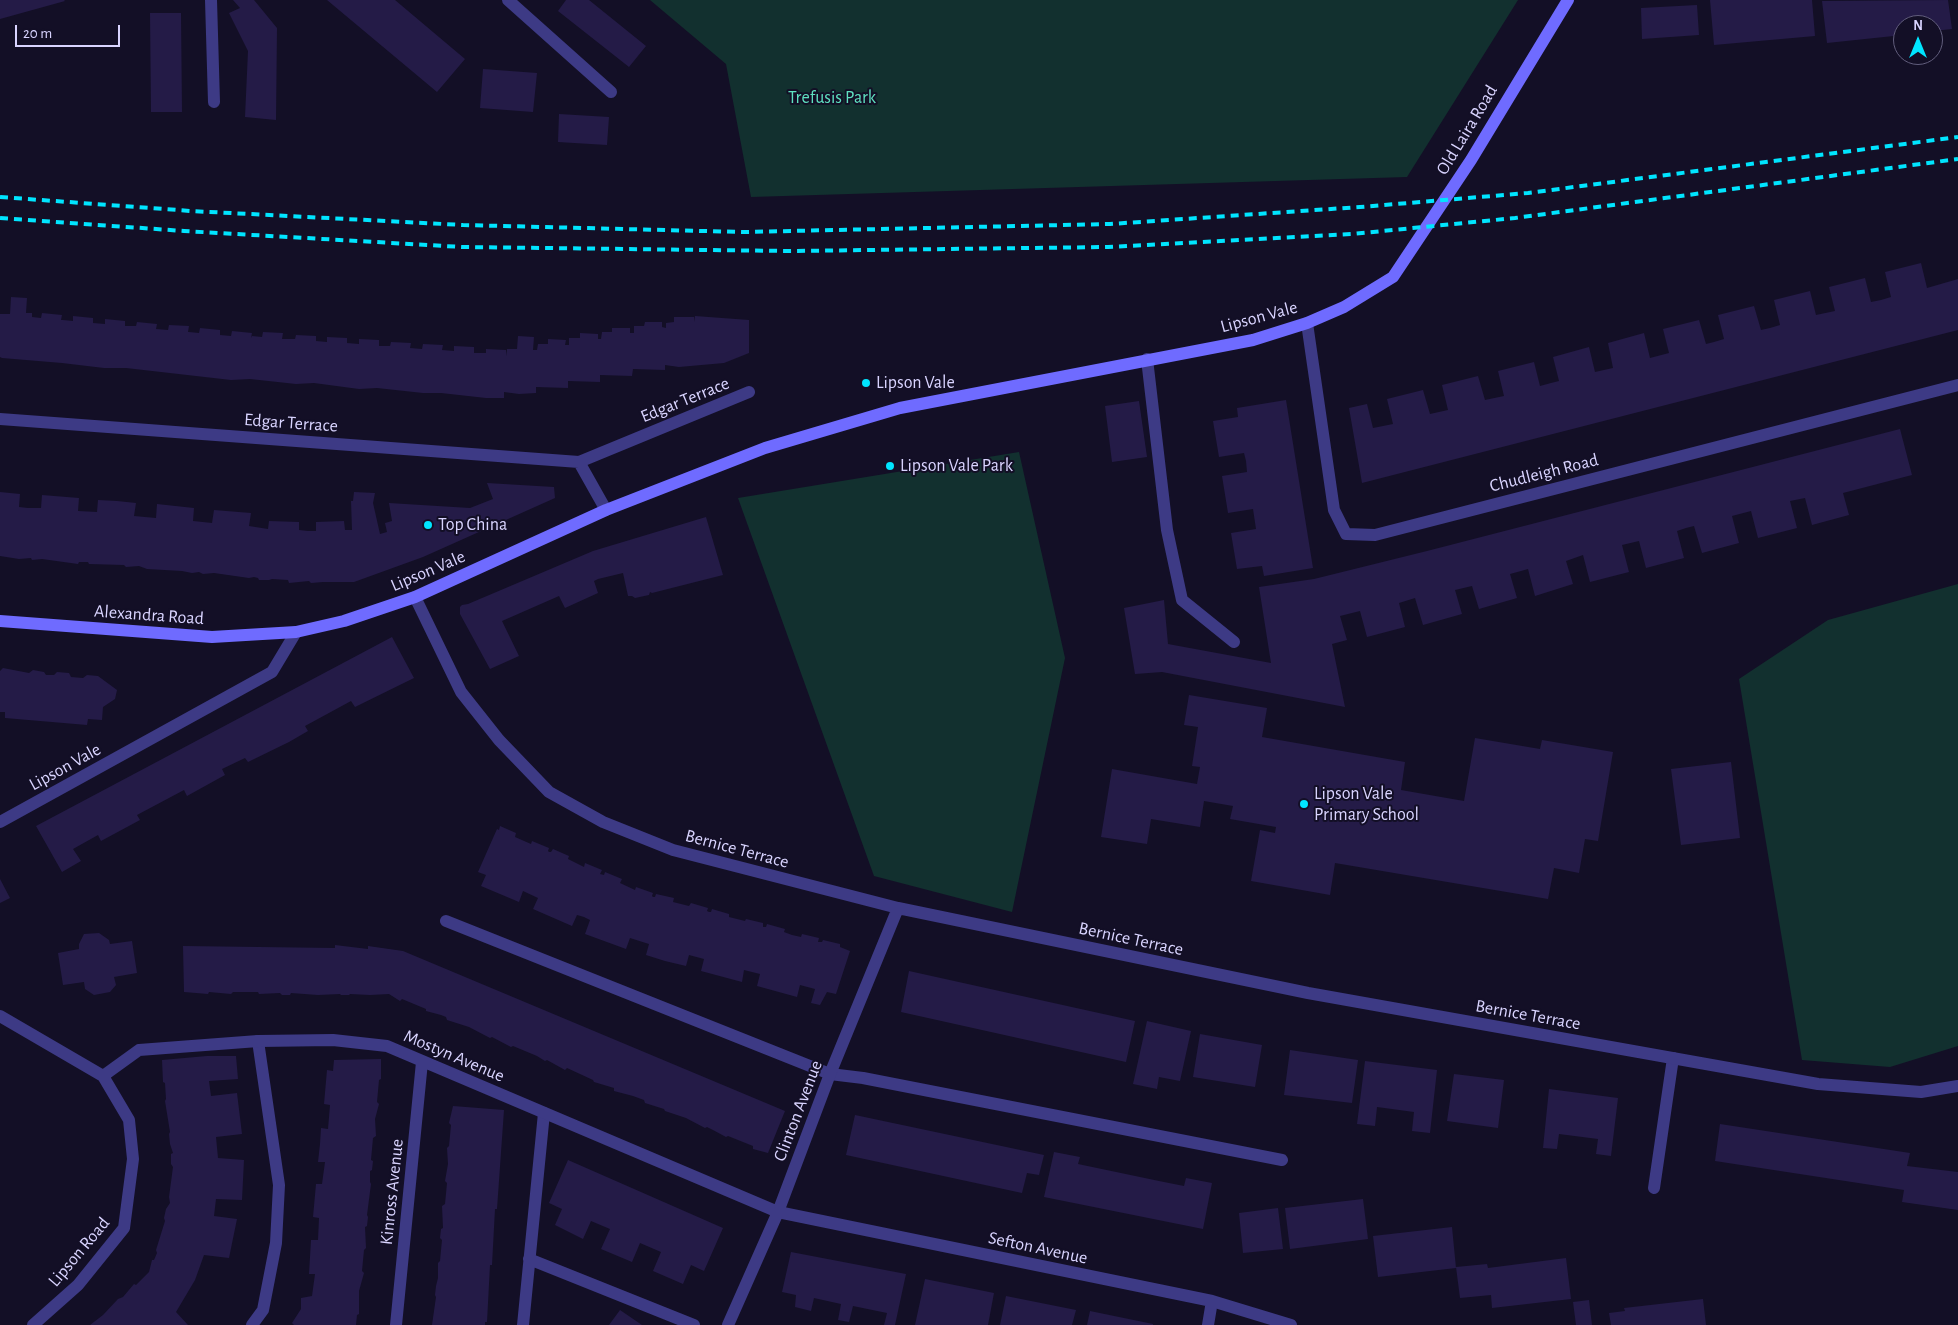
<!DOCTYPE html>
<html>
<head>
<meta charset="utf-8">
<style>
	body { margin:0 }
	#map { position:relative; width:1958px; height:1325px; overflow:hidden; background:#130f26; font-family:"Alegreya Sans",sans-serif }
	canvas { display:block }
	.north { position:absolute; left:1893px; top:15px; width:50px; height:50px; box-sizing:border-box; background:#130f26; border:1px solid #625e7d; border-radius:50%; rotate:0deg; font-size:14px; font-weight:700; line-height:20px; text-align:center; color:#d9d4ff }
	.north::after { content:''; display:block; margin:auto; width:18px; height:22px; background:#00e5ff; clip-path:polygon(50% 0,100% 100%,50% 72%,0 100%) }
	.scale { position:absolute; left:15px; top:25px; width:105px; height:22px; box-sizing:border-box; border:2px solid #d9d4ff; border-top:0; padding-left:6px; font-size:15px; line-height:18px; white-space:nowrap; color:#d9d4ff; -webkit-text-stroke:4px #130f26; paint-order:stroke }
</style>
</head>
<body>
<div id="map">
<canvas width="1958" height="1325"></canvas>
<div class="north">N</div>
<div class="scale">20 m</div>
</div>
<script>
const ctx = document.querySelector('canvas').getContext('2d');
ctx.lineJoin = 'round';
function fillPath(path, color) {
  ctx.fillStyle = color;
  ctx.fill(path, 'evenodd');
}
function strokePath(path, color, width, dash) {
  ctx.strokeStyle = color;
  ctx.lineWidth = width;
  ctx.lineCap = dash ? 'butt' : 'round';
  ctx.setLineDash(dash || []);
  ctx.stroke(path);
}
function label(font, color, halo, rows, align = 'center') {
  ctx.font = font + ' "Alegreya Sans",sans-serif';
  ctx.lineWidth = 4;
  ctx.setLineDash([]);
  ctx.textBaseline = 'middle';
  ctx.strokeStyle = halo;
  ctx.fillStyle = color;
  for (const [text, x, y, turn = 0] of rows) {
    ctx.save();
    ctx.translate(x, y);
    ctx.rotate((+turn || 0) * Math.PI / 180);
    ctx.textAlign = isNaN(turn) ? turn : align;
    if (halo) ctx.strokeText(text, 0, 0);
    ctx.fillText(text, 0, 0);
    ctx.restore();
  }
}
fillPath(new Path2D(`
	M650,0H1518L1407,177L751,197L726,64Z
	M1019,452L1065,658L1012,912L874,876L738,498Z
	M1958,584V1046L1890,1067L1802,1060L1739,679L1828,620Z`), '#12302f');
fillPath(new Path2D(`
	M0,0H64L65,1L0,19Z
	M233,0H254L277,28L276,120L245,117L248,51L229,13L240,8Z
	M327,0H395L465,59L437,92Z
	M566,0H589L646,46L629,67L558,11Z
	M1710,0H1812L1815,36L1714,45Z
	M1948,0L1952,29L1933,31V25H1903V35L1827,43L1822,1Z
	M1697,5L1699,35L1642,39L1641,8Z
	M150,13H181L182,112H151Z
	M483,69L537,73L533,112L480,108Z
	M559,114L609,117L607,145L558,142Z
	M1921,263L1927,288L1958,279V330L1362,483L1349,408L1367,404L1373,428L1393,424L1387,399L1423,390L1430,414L1448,410L1442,385L1478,376L1485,400L1504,396L1498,371L1534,362L1540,386L1551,383L1559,381L1553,357L1589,347L1595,372L1613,368L1608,343L1644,333L1650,358L1669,353L1663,329L1699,320L1706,344L1714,342L1724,339L1718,315L1754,306L1761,330L1770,328L1780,325L1774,300L1810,291L1816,315L1835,311L1829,287L1865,278L1871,302L1881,300L1891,297L1885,272Z
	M11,297L27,298L26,313H32V317L41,318L42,313L62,315L61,320H63L73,321V316L93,318V323L105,324V319L125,321V326H136L137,322L157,324L156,329L168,330L169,325L189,326L188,332H189L199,333L200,328L220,330V335L231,336L232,331L252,333L251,338L252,336L262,337L263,332L283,333L282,339H295L296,335L316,336V341L327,342V337L347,338V343L359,344V339L379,340V346H390L391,342L411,343L410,348L422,349L423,344L443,345L442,350L454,351V346L474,347V353H486V349L506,350L507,356V349H517L518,336L534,337L533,350H537L538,344H548V339L566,340L565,345H569V338H580V333L598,334V339H601L602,332H612V328H630V333H634V326H644L645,322H662V327L666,328V323L674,322V317H694V322L695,316L749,320V353L724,363L679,367L665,365V370L633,369L632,376L600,375V382L568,381V388L536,387V393L519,394L504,392V398H486L441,393H423L377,388L359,389L314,383L296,384L250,379L231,380L126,368H104L62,363L2,358L0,357V314H10Z
	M1286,400L1313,568L1264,576L1262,566L1237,569L1231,533L1256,529L1253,509L1228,513L1222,476L1247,472L1246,461L1244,453L1219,457L1213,421L1238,417L1237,408Z
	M1139,401L1147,457L1112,462L1105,406Z
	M1900,429L1912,475L1843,493L1849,515L1812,525L1805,498L1790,501L1797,528L1758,538L1751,511L1732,516L1739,543L1702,553L1694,526L1686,528L1677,531L1684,558L1646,568L1639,541L1622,545L1629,572L1590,582L1583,555L1566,561L1573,584L1535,596L1528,569L1521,571L1510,574L1517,598L1479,609L1472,586L1455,590L1462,614L1423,625L1415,598L1399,603L1405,627L1367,637L1360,611L1340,616L1347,640L1332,644L1345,707L1162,672L1135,674L1124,608L1164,600L1168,644L1271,663L1259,587L1314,579L1427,551Z
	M487,483L554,487L555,498L423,557L354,582H323L311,583L309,581L289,583L288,580L272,579L269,580H259L258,578L254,577L249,578L214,573L203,574L199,572L192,573L182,571L147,569L139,566L126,567L124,565L89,564L88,562H79L78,564L42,559L32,560L31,558L19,559L0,556V492L20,494L19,507L28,508H41L42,495L79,498L78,511L97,512L98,500L117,501L136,503L134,516L156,518L157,504L194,508L193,521L212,523L214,510L251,513L249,526L268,529L269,521L299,522V530L308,531H316V522L344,521L345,530H352L351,501H353L354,492L375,493L373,503L380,534L387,532L385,523L392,521L389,503L470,508L493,499Z
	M706,517L723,575L652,593L650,592L649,595L635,598L632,596H628L623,573L598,579L594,581L598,593L565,608L559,596L502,621L519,656L490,669L460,614V607L462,605L468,604L593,551Z
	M392,637L414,678L355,707L351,701L305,726L308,731L289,742L248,762L245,758L222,769L225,775L187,796L184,790L137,815L140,820L101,841L98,835L73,849L81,861L62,872L36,826Z
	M3,668L29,673L33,670L44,672L46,675H54L57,672L69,673L71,677L83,678L87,675L98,676L117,690L115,699L103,707L102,720L88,719L87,725L5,718V712H0V671Z
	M1189,695L1267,708L1262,737L1405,762L1401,790L1464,801L1475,738L1540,749L1542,740L1613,752L1598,841L1585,839L1579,873L1554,868L1548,899L1335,863L1330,895L1251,881L1260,830L1275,833L1276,827L1230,819L1233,806L1204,801L1200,827L1151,819L1147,844L1101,837L1112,769L1197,784L1200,767L1192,766L1198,727L1184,725Z
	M1731,762L1740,838L1681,845L1671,769Z
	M500,826L516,833L515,837L531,844L532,841L549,848L548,851L549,852H551L553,849L569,856L568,859L584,867L585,863L602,870L600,874L604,875L605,872L622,879L620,883L635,890L636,887L653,893L652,896L653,897H655L656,894L674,898L673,902L689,906L691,903L708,908L707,911L709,912H711L712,909L729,914V917L745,921L746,919L763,923V927H766L767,924L785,929L784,932L792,935L801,937L802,934L819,938L818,942H822L823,940L840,944V947L850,951L836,994L827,992L820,1005L811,1003L815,989L800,985L797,997L757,986L760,974L744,970L742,982L701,971L704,959L689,955L686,966L665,961L646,955L649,944L630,938L626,949L585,934L590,920L584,917L577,915L572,926L533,909L538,898L523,891L519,902L481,886L486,875L478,872L497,829L499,830Z
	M0,879L10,898L0,903Z
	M99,933L109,940L110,944L132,941L137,973L114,977L116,985L110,992L94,995L85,989L84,982L63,985L58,953L79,949V944L84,934Z
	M335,945L368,949V946L403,951L785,1111L768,1153L753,1149V1146L728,1136L726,1137L713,1130L707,1127L705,1128L686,1118L665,1111L664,1109L645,1103L644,1100L633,1096L614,1091V1088L594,1082L593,1080L567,1068L565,1070L547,1060L545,1061L537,1056L513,1046L511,1047L492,1037L490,1038L469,1027L447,1020L446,1017L441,1015L426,1011V1009L402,999L400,1001L389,994L370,995L350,994L349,995H341L340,994L318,995L291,993L290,995H282L280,993L259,994L258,992H233L231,994L209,992L208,994L184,992L183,946L335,948Z
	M909,971L1135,1021L1126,1062L901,1012Z
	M1147,1021L1191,1031L1180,1081L1159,1077L1157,1089L1133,1084Z
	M1200,1034L1262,1045L1255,1087L1193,1077Z
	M1290,1050L1358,1060L1352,1103L1284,1095Z
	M207,1056H236L238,1079L209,1081L211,1096L237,1093L242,1134L216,1137L218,1158L244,1160L242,1200L216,1199L214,1216L237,1219L229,1258L204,1255L195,1280L176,1312L188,1325H90L103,1315L118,1299L123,1297L134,1284L136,1285L149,1272L152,1260H154L157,1253L156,1250L165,1221L164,1218L166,1209L170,1203L169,1197L173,1167L171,1164V1154L173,1153L170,1144L169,1134L170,1132L165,1101L166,1099L165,1083L163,1082L162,1060Z
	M381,1059V1079L379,1080L377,1102L379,1104L375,1119L376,1136L373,1138L371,1160L373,1161L372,1170L370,1171V1182L371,1184L367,1215L368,1217L367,1226L365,1227L366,1248L364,1250L362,1271L364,1273L359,1291V1314L357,1315L356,1325H294L292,1323L301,1309V1298L312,1296L315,1274H309L311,1240H318L319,1218L313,1217L316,1184H322L325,1162H318L320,1144L321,1128L328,1129L330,1105L324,1104L327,1070L333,1071L334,1060Z
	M1365,1061L1437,1070L1430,1133L1412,1131L1414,1112L1377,1107L1375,1126L1357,1124Z
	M1454,1074L1504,1080L1498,1128L1447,1121Z
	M1549,1089L1618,1098L1611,1156L1596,1154L1598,1139L1559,1134L1557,1149L1543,1148Z
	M453,1106L504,1110L497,1209H495L492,1265H490L487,1322H485V1325H432L436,1297L435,1295L436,1286L438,1278V1263L440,1261L441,1250L442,1240L440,1238L441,1229L443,1228L442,1206L445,1204L447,1183L445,1181L448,1164L447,1148L449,1146L451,1125L449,1123Z
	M855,1115L1044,1155L1039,1175L1027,1173L1022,1193L846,1155Z
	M1720,1124L1910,1153L1907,1166L1958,1172V1210L1902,1202L1904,1190L1715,1161Z
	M1054,1152L1080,1157L1078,1164L1159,1181L1184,1186L1186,1178L1212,1183L1203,1229L1044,1197Z
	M568,1160L723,1228L704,1271L691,1265L683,1284L653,1271L661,1252L640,1243L632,1262L601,1249L610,1229L591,1221L583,1239L555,1225L562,1209L549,1203Z
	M1363,1199L1368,1239L1290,1249L1285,1208Z
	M1278,1208L1283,1249L1243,1253L1239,1213Z
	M1452,1227L1456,1268L1378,1277L1373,1236Z
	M791,1252L906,1274L895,1325H884L887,1313L853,1306L849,1322L838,1320L841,1304L814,1298L811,1311L795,1307L796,1295L782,1292Z
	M1566,1258L1571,1299L1492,1308L1491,1295L1460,1298L1456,1267L1487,1264L1488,1268Z
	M925,1279L994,1293L988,1325H915Z
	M1006,1296L1076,1310L1072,1325H1000Z
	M1703,1299L1706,1325H1611L1609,1313L1625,1311L1624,1308Z
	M1589,1300L1592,1325H1576L1573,1302Z
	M620,1310L642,1325H609Z
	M1090,1311L1153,1324V1325H1087Z`), '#241b47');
strokePath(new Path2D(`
	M211,0L214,102
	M1147,359L1167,530L1182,600L1234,642
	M446,921L830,1074L863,1078L1282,1160
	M1654,1188L1673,1058
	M529,1259L694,1325
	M252,1325L263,1310L276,1243L279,1185L258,1041
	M523,1325L544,1113`), '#3d3a85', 12);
strokePath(new Path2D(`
	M508,0L611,92
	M1307,323L1334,510L1346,534L1375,535L1958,385
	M0,419L579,462L749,392
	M579,462L606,510
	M415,597L461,692L499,740L549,792L603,822L673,850L898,908L1308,993L1818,1084L1921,1092L1958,1086
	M0,822L272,672L296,632
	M0,1016L103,1076L129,1120L133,1159L124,1228L78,1285L33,1325
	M103,1076L139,1050L258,1041L333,1040L387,1046L778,1212L1212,1301L1291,1325
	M396,1325L422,1062
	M728,1325L778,1212L830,1074L898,908
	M1208,1325L1212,1301`), '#3d3a85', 12);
strokePath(new Path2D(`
	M0,621L212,637L296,632L344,621L415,597L606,510L765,448L900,408L1253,340L1307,323L1344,307L1393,277L1471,160L1568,0`), '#6f6bff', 12);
strokePath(new Path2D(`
	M0,197L191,211L463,225L744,232L1110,224L1360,207L1528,193L1958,137
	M0,218L184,231L462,247L790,251L1108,247L1352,234L1515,218L1958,159`), '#00e5ff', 4, [8, 6]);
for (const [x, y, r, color] of [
	[866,383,5,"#00e5ff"],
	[890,466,5,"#00e5ff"],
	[428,525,5,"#00e5ff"],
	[1304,804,5,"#00e5ff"]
]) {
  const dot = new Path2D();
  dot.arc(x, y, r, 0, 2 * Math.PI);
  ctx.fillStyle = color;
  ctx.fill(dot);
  strokePath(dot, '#130f26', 2);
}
label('18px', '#5fe0c0', '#130f26', [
	["Trefusis Park",832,98]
]);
label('18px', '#d9d4ff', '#130f26', [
	["Old Laira Road",1467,130,-59],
	["Lipson Vale",1259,317,-15],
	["Edgar Terrace",685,400,-22],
	["Edgar Terrace",291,423,4],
	["Chudleigh Road",1544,473,-14],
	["Lipson Vale",428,571,-23],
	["Alexandra Road",149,615,4],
	["Lipson Vale",65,767,-29],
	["Bernice Terrace",737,849,15],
	["Bernice Terrace",1131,939,12],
	["Bernice Terrace",1528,1015,10],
	["Mostyn Avenue",454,1056,23],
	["Clinton Avenue",798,1111,-69],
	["Kinross Avenue",392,1192,-84],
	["Sefton Avenue",1038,1248,12],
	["Lipson Road",79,1252,-50]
]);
label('18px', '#d9d4ff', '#130f26', [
	["Lipson Vale",876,383],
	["Lipson Vale Park",900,466],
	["Top China",438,525],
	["Lipson Vale",1314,794],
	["Primary School",1314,815]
], 'left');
</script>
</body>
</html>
